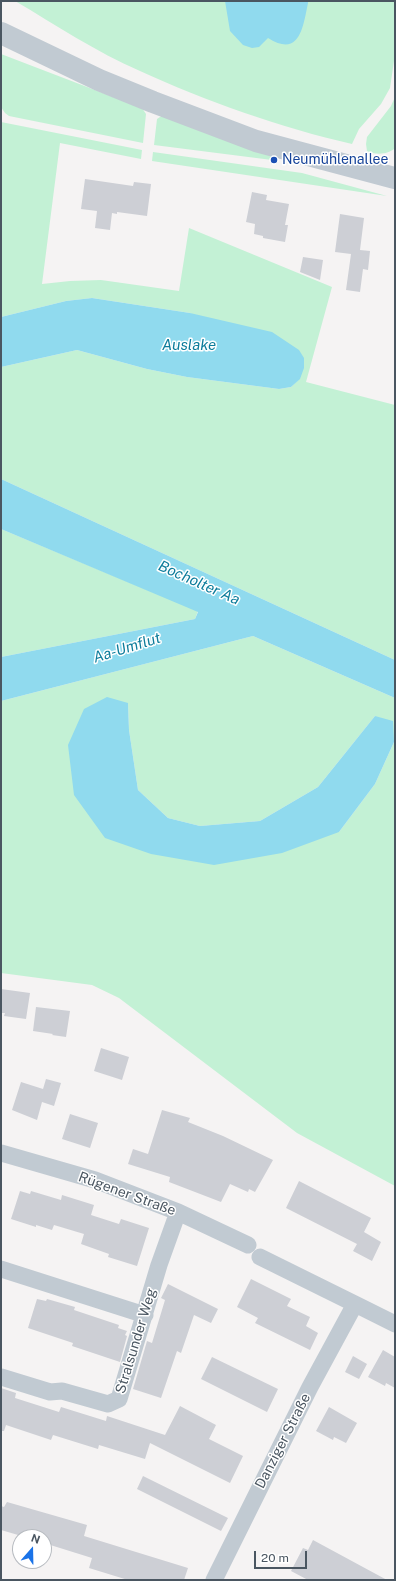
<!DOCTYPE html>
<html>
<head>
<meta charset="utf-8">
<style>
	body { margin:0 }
	#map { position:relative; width:396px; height:1581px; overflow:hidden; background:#f5f3f3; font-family:"Public Sans",sans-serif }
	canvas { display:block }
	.frame { position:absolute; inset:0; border:2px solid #4a5661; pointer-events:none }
	.north { position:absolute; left:12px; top:1529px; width:40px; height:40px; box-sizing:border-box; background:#fff; border:1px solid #b7bbc0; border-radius:50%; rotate:20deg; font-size:11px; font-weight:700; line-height:16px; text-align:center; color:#4a5661 }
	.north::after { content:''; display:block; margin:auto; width:14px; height:18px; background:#1a73e8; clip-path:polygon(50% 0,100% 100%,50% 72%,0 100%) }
	.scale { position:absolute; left:254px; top:1551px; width:53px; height:18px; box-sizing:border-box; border:2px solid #4a5661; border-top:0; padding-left:5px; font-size:12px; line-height:14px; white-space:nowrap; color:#4a5661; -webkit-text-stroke:3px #fff; paint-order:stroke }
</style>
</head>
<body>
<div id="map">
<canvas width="396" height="1581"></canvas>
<div class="frame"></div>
<div class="north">N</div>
<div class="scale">20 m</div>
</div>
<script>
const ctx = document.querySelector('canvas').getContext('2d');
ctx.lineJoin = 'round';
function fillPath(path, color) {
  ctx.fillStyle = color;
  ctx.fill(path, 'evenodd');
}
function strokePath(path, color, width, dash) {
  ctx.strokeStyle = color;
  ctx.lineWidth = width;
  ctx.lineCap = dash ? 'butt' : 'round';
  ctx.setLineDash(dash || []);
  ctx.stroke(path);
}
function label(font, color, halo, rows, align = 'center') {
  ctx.font = font + ' "Public Sans",sans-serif';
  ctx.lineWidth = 3;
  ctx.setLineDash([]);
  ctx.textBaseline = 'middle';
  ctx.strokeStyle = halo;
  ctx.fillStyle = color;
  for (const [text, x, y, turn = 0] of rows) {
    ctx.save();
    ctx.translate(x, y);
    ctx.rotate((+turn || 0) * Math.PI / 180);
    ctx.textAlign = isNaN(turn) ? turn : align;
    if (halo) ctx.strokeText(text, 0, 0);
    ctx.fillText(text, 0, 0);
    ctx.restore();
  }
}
fillPath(new Path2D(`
	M15,1H395V54L390,88L381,104L359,129L352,144C282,128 205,101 140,71C96,52 56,25 15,1Z
	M1,54L142,108L146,114L143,143L9,116L5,113L1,107Z
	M395,97V148C388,155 375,155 367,151L366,144L367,137L391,106Z
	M163,115L273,153L272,160L154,145L157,119Z
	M1,122L142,150L141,159L60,143L42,284L70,281L101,280L179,291L189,228L332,287L306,382L395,405V660L1,479V367L77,350L147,369L187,377L279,389L291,387L299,379L190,313L92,298L66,301L1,317Z
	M153,152L302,173L387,196L152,161Z
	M1,529L198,611L195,619L1,657Z
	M253,636L395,698V1186L297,1133L119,998L92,985L1,973V701ZM128,703L129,730L138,790L168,818L200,826L260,821L318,787L375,716L394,742L375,784L339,832L105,838Z`), '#c3f1d5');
fillPath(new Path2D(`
	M225,1H308V3C303,27 300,58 268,38L259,47L252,48L243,45L230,31Z
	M92,298L190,313L272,332L299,350L304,358V368L300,379L291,387L279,389L187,377L147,369L77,350L1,367V317L66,301Z
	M1,479L395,660V698L253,636L1,701V657L195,619L198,612L1,529Z
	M107,697L128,703L129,730L138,790L168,818L200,826L260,821L318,787L375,716L393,721L394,742L375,784L339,832L282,853L214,865L151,854L105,838L74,795L68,745L84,709Z`), '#90daee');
fillPath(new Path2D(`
	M85,179L133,186L134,182L151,184L147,216L117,212V214L112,213L110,230L95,228L97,211L81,209Z
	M252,192L267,195L266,200L289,204L285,225H288L285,242L263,238V236L254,234L255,224L246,222Z
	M340,214L364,218L360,250L370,251L368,270L363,269L360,292L346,290L351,254L335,252Z
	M303,257L323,260L320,280L300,272Z
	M1,989L30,993L26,1019L4,1016L5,1013H1Z
	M36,1007L70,1011L66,1037L52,1035L53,1034L33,1031Z
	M101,1048L129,1057L122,1080L94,1071Z
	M46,1079L61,1083L54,1106L42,1102L37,1120L12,1110L21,1082L43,1089Z
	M162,1110L190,1118L188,1122L223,1136L273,1160L255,1192L249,1189L248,1192L230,1184L221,1202L169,1182L170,1177L128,1164L133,1149L148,1154Z
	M70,1114L98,1123L90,1148L62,1139Z
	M299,1181L371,1218L364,1232L381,1242L372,1261L353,1251L357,1244L286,1208Z
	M20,1191L30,1194L31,1191L61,1200L62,1195L94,1205L91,1215L119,1224L121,1219L149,1228L137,1266L108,1257L109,1254L81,1244L84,1234L54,1225L52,1230L36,1225V1227L11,1219Z
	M251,1279L291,1299L287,1306L310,1317L306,1326L318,1333L310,1350L255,1323L258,1318L237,1307Z
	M168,1284L218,1309L211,1323L194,1315L181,1353L177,1351L161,1398L133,1389L147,1341L152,1343L165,1300L161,1298Z
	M37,1299L46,1301L47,1299L75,1307L74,1310L119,1325L118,1328L127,1331L125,1335L127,1336L120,1362L72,1346L73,1343L28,1328Z
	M383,1350L395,1357V1388L386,1383L385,1386L368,1377Z
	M353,1356L367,1364L359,1379L345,1372Z
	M212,1357L278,1389L267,1412L201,1379Z
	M1,1388L16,1393L15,1398L59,1412L61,1407L106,1421L107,1416L165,1435L180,1406L216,1425L209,1439L243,1456L230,1483L150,1443L145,1459L99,1445L98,1449L53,1435L51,1440L6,1425L4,1431H1Z
	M329,1407L357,1423L346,1443L334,1437L333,1440L316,1431Z
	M143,1476L228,1518L221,1531L137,1489Z
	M7,1502L87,1525L84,1536L188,1568L184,1580H128L89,1568L92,1558L44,1543V1537H25L1,1530V1506L4,1507Z
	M313,1540L387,1580H308L291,1571L303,1548L308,1550Z`), '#cdcfd5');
strokePath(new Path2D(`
	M1,1153L95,1180L178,1212L248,1245
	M260,1257L355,1304
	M1,1269L145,1315
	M1,1377L50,1392L62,1391L108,1404L119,1399L159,1265L178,1212
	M214,1580L310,1387L355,1304L395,1324`), '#c1cad2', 17);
strokePath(new Path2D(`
	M1,33L99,80L153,102L256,141L395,178`), '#c1cad2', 22);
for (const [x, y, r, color] of [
	[274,160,4,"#1a4fb4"]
]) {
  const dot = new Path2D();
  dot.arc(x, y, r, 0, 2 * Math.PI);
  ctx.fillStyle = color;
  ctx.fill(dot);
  strokePath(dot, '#fff', 1.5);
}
label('14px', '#164399', '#fff', [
	["Neumühlenallee",282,160]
], 'left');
label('14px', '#4a5661', '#fff', [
	["Rügener Straße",127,1194,20],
	["Stralsunder Weg",136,1341,-73],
	["Danziger Straße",283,1441,-63]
]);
label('italic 15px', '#0c7c9b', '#fff', [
	["Auslake",189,345],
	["Bocholter Aa",199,583,24],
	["Aa-Umflut",127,648,-17]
]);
</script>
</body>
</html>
